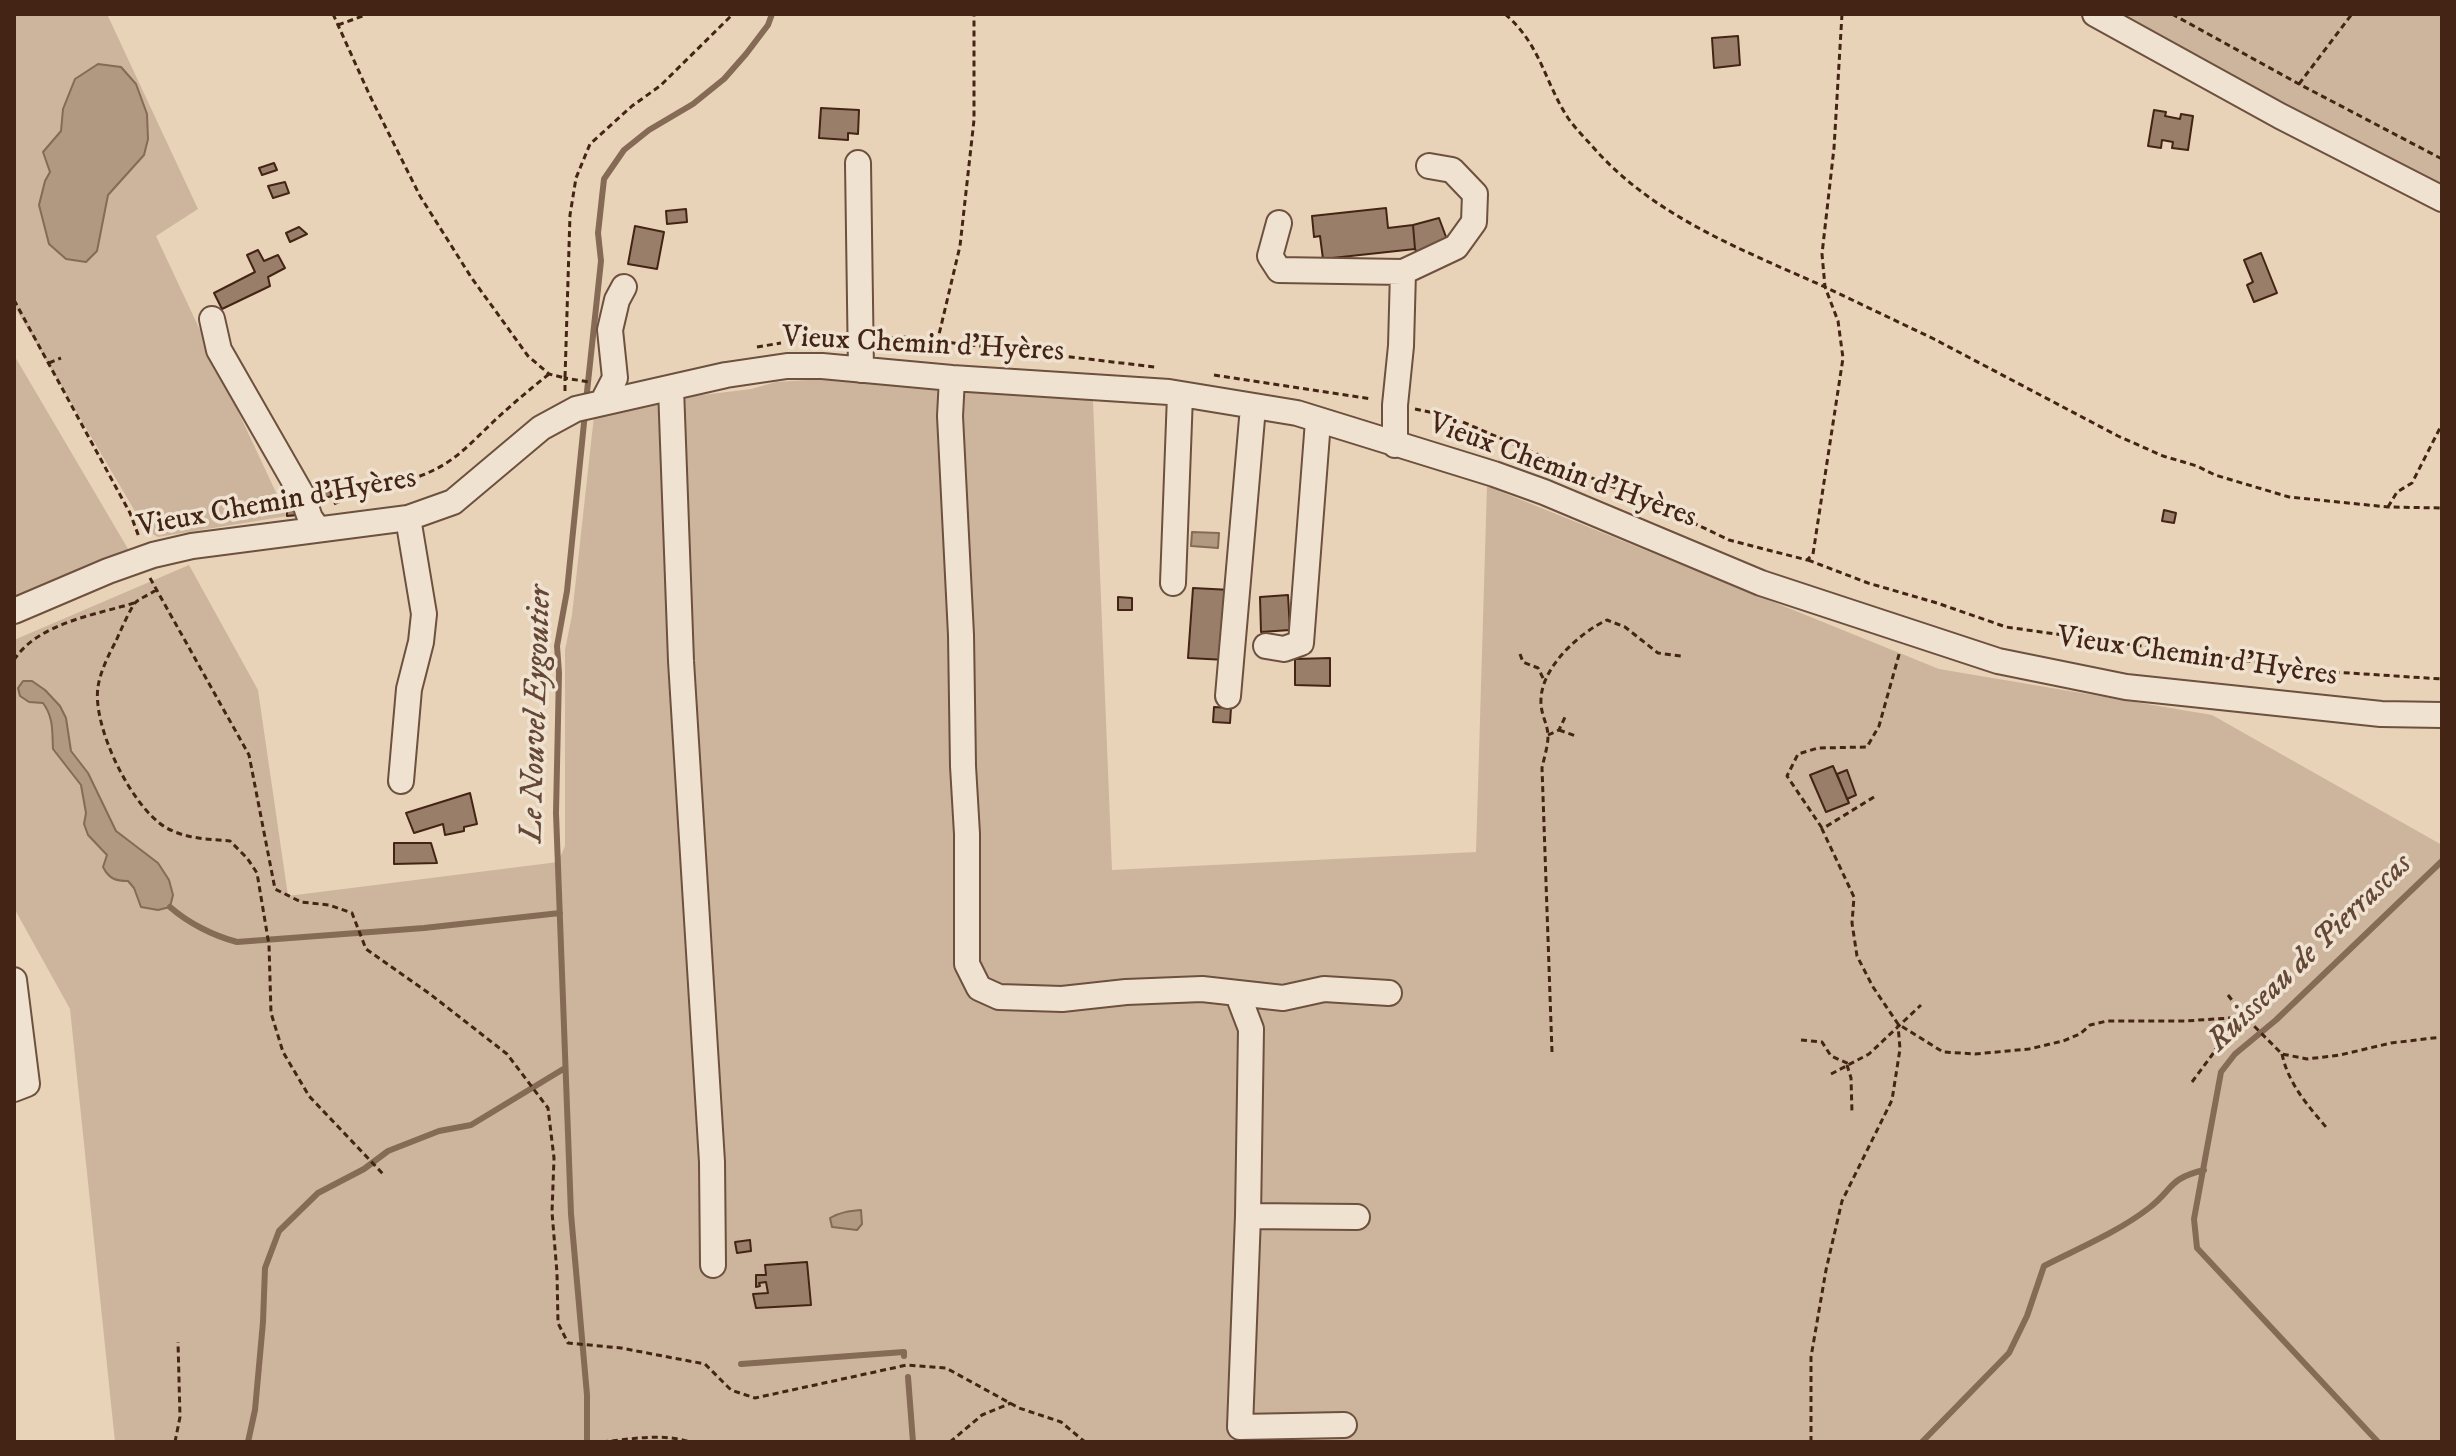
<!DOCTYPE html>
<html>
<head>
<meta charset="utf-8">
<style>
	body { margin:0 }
	#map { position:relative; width:2456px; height:1456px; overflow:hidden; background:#e8d3b8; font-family:"IM FELL DW Pica",serif }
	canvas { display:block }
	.frame { position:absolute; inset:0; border:16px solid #442415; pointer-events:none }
</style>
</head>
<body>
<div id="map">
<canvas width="2456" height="1456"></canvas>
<div class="frame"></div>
</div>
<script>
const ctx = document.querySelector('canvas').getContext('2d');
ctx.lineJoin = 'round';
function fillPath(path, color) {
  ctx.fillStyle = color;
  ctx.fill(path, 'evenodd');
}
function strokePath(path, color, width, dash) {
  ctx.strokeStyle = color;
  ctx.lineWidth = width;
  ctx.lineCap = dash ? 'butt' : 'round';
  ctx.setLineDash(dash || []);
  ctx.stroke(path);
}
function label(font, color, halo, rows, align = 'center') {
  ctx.font = font + ' "IM FELL DW Pica",serif';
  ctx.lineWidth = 7;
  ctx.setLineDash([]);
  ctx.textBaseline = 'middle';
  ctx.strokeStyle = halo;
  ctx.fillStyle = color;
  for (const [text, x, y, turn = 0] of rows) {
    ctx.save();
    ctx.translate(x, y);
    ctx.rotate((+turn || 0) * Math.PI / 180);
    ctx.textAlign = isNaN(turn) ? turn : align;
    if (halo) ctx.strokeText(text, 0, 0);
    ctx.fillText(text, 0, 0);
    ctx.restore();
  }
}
fillPath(new Path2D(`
	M16,14H107L198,209L156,236L287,516L158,537L146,530L14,306V16Z
	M2114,14H2442V189Z
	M14,355L131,554L83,567L14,597Z
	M824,379L1093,400L1112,870L1476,852L1487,486L1939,669L2212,715L2442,845V1442H115L70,1009L14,908V640L189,565L258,690L288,896L558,862L565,846V650L572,615L594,416L694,396L751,389L776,382Z`), '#ccb59c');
const water = new Path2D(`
	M98,64L121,67L136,84L147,114L148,139L144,155L108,195L97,251L86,262L66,259L49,244L39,205L45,181L50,172L43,152L61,131L63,109L75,79Z
	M1192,532L1219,533L1218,548L1191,546Z
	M23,681H32L45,690L60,706L66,718L71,751L88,773L116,831L158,863L169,880L173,895L170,907L158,910L141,907L134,888L128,881C116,881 109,879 103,867L107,855L88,835L84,824L86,813L81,785L53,749C52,732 54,718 43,703L29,702L20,696L18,688Z
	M861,1210L862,1224L857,1230L832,1227L830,1218C840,1212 850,1211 861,1210Z`);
fillPath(water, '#b09881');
strokePath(water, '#856a56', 2);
strokePath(new Path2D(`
	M586,401L601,261L598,233L604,179L624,150L649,130L693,104L724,79L746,54L768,25L772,14
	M585,413L567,591L557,646L559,673L556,813L571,1214L587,1395V1442
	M170,907C188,923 214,936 237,942L424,928L560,913
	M741,1364L904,1352V1356
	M908,1377L913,1442
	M248,1442L255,1410L263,1322L265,1268L279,1231L318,1193L364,1169L388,1151L439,1131L471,1125L565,1068
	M1922,1442L2009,1353L2027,1316L2044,1266C2079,1248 2118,1232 2149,1208C2174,1189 2167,1179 2204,1170
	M2378,1442L2197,1248L2194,1219L2221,1072L2235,1054L2276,1020L2442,861`), '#856a56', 6);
const building = new Path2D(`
	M1738,36L1740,65L1714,68L1712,38Z
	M821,108L859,110L858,134L848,133V140L819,138Z
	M2154,110L2166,112L2165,116L2180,119L2181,114L2193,116L2188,150L2172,148L2173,142L2162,140L2161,148L2148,146Z
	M274,163L277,170L262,175L259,168Z
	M285,182L289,193L273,198L268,186Z
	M1386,208L1388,228L1413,225L1415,249L1323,259L1320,236L1314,237L1312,216Z
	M686,209L687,222L667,224L666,211Z
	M1439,218L1449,245L1421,259L1415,249L1413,225Z
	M635,226L664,232L657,269L628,264Z
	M299,227L307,234L290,242L286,233Z
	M258,250L264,261L278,255L285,268L268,277L270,286L222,309L214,293L255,272L247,255Z
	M2261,253L2277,293L2254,302L2247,285L2253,282L2244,260Z
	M328,486L332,496L319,500L316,490Z
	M287,506H297L298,515L287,516Z
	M2164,510L2176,513L2174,523L2162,521Z
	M1193,588L1231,590L1226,660L1188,658Z
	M1288,595L1290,630L1261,632L1260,597Z
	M1118,597L1132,598V610H1118Z
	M1330,658V686L1295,685V659Z
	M1214,707L1231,708L1230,723L1213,722Z
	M1833,766L1849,803L1826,812L1810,775Z
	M1847,770L1856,795L1847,799L1837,774Z
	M470,793L477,824L464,827V831L445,835L443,824L414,833L406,813Z
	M394,843H431L437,863L394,864Z
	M750,1240L751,1251L737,1253L735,1242Z
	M807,1262L811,1305L756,1308L753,1294L768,1293L766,1282L759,1283L760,1286L756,1287V1275H766L765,1265Z`);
fillPath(building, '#997f6a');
strokePath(building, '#442415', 2);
const minor = new Path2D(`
	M2095,14L2280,116L2442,199
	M858,163L861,370
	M1279,223L1270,256L1279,270L1403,272
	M212,319L219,350L302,495L310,518L318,529
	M952,378L950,416L961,635L963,766L967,834V964L979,988L999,997L1062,999L1126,992L1202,989L1283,998L1324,989L1389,993
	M671,388L681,661L712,1162L713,1265
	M602,403L615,378L610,330L617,300L624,287
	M1395,445V405L1401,346L1403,272L1456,247L1474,222L1475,194L1452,170L1429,166
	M1173,583L1180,395
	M14,611L108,571L153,555L192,546L408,518L453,502L541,428L576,409L726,375L787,366H822L952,378L1169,392L1297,413L1494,474L1544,492L1761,583L1998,661L2126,687L2381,714L2442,715
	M1266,646L1284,649L1301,643L1318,421
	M1228,696L1253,407
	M401,781L409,689L421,642L424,614L408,518
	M14,980L27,1084L14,1089
	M1238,995L1251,1029L1248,1216L1357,1217
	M1248,1216L1240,1427L1344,1425`);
strokePath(minor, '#6d503e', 28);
strokePath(new Path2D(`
	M333,14L370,96L420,196L471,277L528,356L549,374L565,378L570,215L576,178L590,144L632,106L660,86L733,14
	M1842,14L1834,148L1822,254L1825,287L1934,339L2118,436L2163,456L2197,466L2215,475L2289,497L2388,507L2442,508
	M2172,14L2299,84L2442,159
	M338,25L368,14
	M2299,84L2352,14
	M14,300L130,513L139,537
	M880,339L903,337L1155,367
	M800,342L841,341
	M937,343L960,246L974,120V14
	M757,347L781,343
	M49,363L61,358
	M1214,375L1372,399
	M565,391V378L589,382
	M1415,409L1449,416L1675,514L1729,540L1807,560L1813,554L1843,358L1838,321L1825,287C1741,249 1654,217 1592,146C1584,137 1575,128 1568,118C1544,81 1541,45 1505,14
	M334,504C366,487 402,486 434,470C457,459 474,440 492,423C510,406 529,390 549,374
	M2388,507L2397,492L2412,483L2442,424
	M1808,560L1868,583L1937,603L2006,627L2318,671L2442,679
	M150,578L249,755L275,889L301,902L329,905L352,913L366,949L430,994L507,1054L548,1108L554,1158L552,1212L557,1273L558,1323L568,1343L621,1348L705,1364L731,1390L755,1398L907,1365L946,1368L1019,1408L1061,1422L1085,1442
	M156,590C149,595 140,598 135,603C131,607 119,634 116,641C109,654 100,672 98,687C92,726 131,806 165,827C185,839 208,839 230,841L247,858L257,873L269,945L271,1013L283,1052L309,1096L383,1174
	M1520,654L1523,662L1538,668L1544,680
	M14,660C38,623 95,615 134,603
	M1559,730L1576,736
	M1548,735L1559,730L1566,715
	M1874,797L1822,829L1854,897L1852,923L1857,956L1873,987L1898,1024L1943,1052L1975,1054L2029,1049L2063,1041L2080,1034L2090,1025L2107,1021H2185L2245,1017L2282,1054L2307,1059L2340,1055L2391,1043L2442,1037
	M1822,828L1787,776L1798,754L1818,748L1867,747L1879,726L1900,651
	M2228,995L2245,1017
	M1801,1040L1822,1042L1831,1056L1849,1064
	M1552,1052L1542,768C1544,758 1548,746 1548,736C1548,724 1540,714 1541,699C1542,667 1579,633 1607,620L1625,627L1658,653L1681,656
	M2282,1054C2288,1083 2308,1106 2326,1127
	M1847,1065L1851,1078L1852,1113
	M1831,1074L1869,1054L1921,1005
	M2192,1082L2212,1055L2235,1019
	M175,1442L180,1417L178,1342
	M602,1442C631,1439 663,1433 690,1442
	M950,1442L982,1415L1011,1403
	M1811,1442V1357L1826,1270L1842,1201L1892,1100L1900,1049L1898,1025`), '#442415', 3, [6, 4]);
strokePath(minor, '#f0e2d1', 24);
label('30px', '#442415', '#f0e2d1', [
	["Vieux Chemin d'Hyères",923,346,3],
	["Vieux Chemin d'Hyères",1562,472,20],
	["Vieux Chemin d'Hyères",277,504,-10],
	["Vieux Chemin d'Hyères",2197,658,8]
]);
label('italic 32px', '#644735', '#f0e2d1', [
	["Le Nouvel Eygoutier",538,714,-88],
	["Ruisseau de Pierrascas",2311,954,-44]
]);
</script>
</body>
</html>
